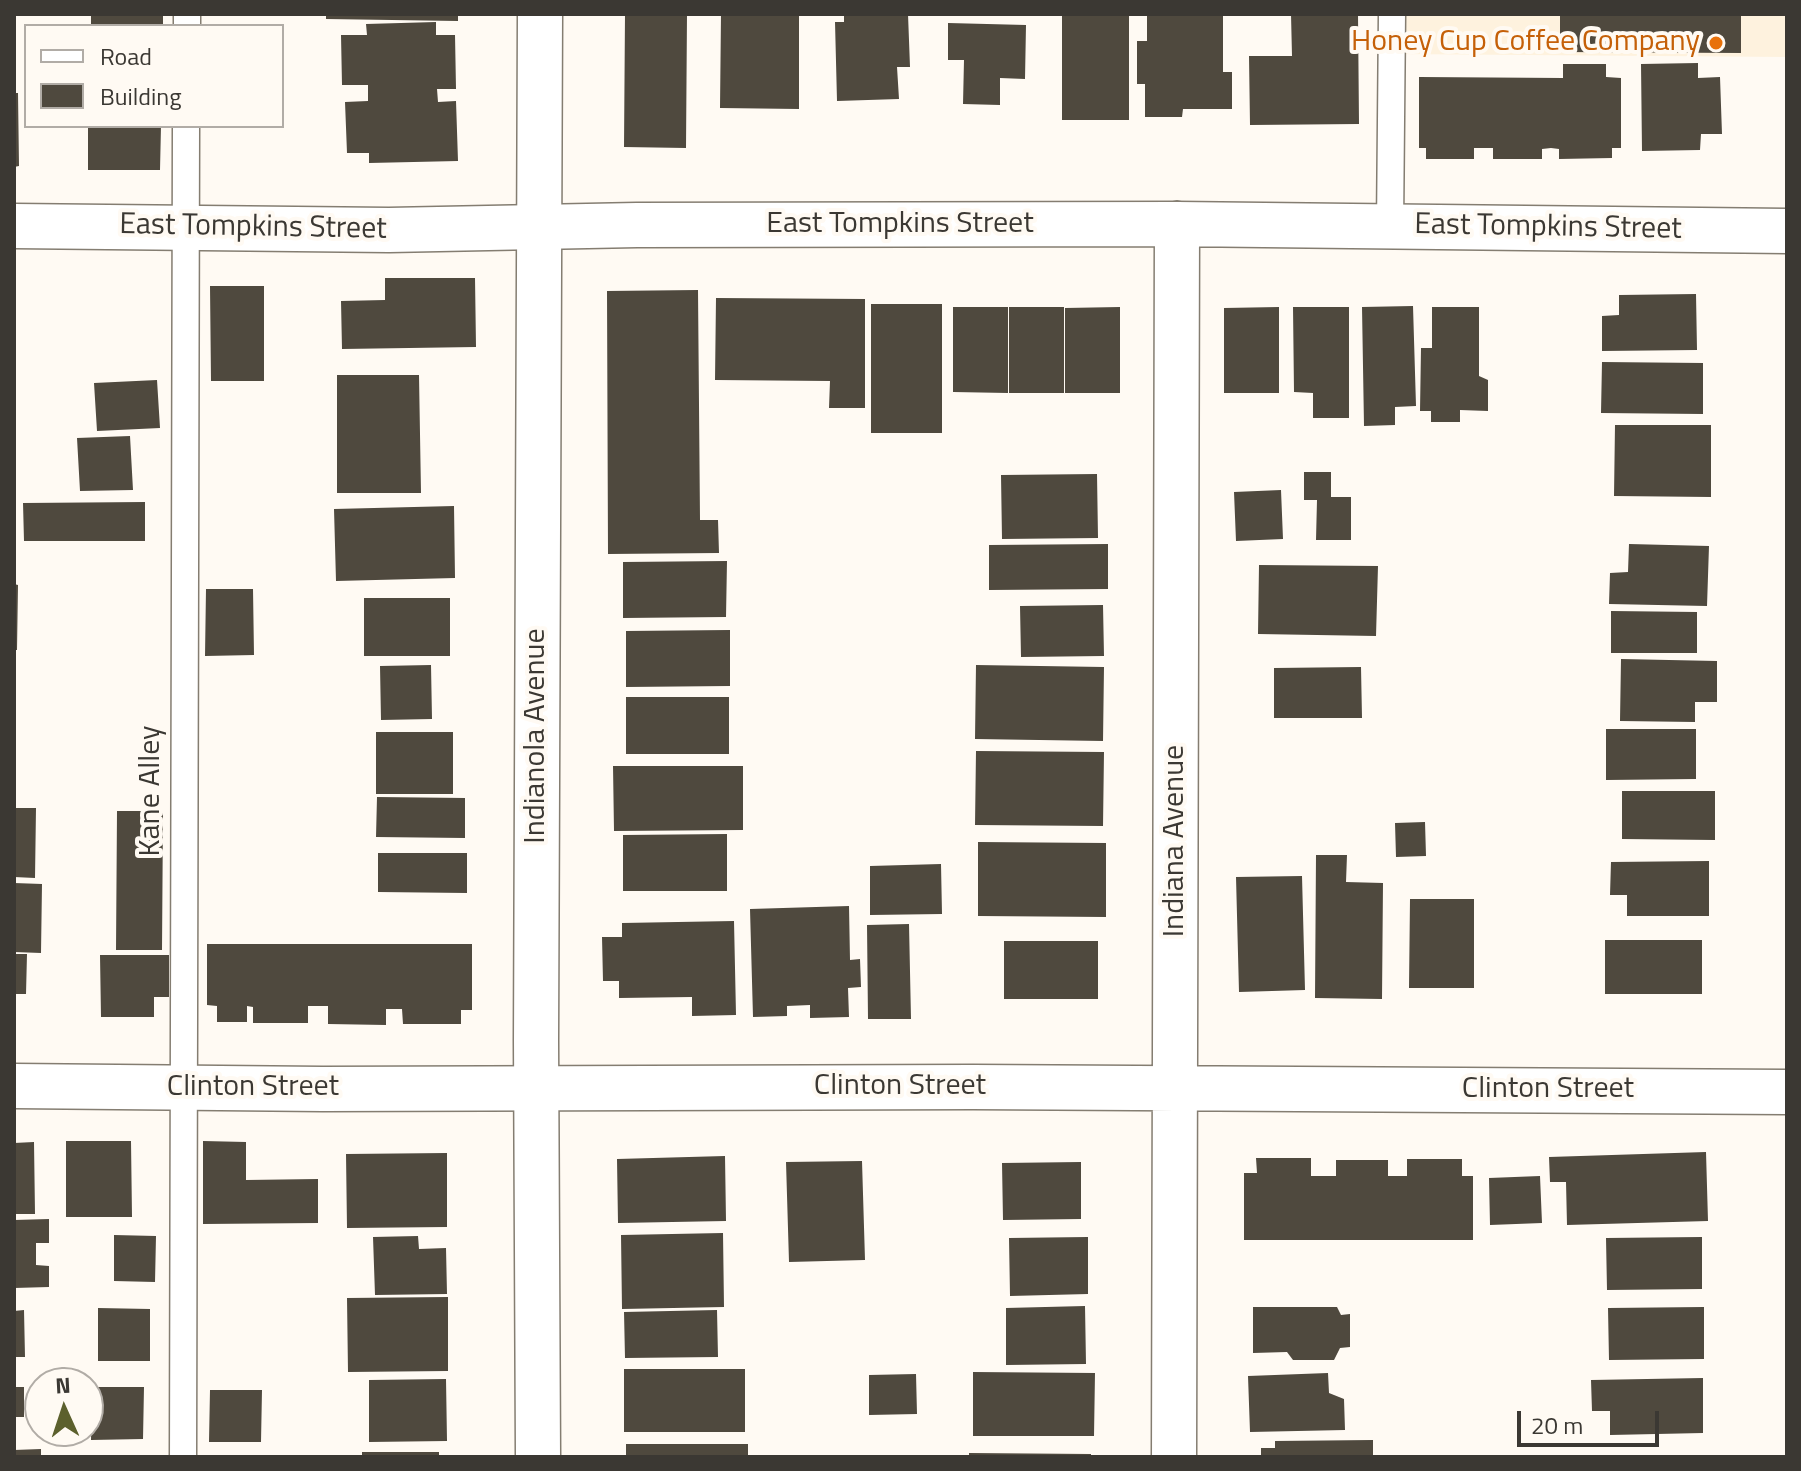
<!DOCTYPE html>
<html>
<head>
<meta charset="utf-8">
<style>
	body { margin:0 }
	#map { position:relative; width:1801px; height:1471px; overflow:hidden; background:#fffaf3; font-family:"Titillium Web",sans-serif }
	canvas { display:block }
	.frame { position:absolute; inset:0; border:16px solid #3b3833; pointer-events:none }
	.legend { position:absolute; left:24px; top:24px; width:260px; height:104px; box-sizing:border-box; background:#fffaf3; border:2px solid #b1aca6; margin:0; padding:10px 14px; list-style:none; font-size:24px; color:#3b3833 }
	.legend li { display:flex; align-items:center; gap:16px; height:40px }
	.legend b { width:40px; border:2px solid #b1aca6 }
	.north { position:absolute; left:24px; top:1367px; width:80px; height:80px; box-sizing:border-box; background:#fffaf3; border:2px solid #b1aca6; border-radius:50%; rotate:357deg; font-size:22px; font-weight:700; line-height:32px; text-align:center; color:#3b3833 }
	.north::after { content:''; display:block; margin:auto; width:28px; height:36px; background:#5c602d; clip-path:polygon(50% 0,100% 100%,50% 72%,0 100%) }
	.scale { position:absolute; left:1517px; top:1411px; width:142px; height:36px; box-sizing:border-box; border:4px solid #3b3833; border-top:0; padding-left:10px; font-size:24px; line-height:28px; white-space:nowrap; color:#3b3833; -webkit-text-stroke:6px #fffaf3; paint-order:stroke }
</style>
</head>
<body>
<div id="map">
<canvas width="1801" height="1471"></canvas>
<div class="frame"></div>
<ul class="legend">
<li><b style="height:10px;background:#fff"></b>Road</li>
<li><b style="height:22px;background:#4f493e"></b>Building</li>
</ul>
<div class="north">N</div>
<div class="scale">20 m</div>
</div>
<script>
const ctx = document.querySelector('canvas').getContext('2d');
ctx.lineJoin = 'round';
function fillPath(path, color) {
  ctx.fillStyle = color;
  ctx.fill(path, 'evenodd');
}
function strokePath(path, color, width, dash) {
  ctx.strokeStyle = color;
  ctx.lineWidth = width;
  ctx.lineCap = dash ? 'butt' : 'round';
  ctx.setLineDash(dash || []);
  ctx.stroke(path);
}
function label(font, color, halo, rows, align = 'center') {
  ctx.font = font + ' "Titillium Web",sans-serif';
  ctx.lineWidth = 8;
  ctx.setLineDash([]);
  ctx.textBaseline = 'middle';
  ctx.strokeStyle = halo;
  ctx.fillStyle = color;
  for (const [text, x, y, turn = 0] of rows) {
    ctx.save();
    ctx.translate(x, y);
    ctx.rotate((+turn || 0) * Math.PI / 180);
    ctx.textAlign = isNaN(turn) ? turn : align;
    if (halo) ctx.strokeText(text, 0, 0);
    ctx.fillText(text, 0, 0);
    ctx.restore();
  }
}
fillPath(new Path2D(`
	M1393,14H1787V57L1393,54Z`), '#fef2de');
fillPath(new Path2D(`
	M91,14H163V26H91Z
	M326,14H458V21L326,19Z
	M625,14H687L686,148L624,147Z
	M721,14H799V109L720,108Z
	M844,14H908L910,67H897L899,99L837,101L835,22H844Z
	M1062,14H1129V120H1062Z
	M1147,14H1223V72H1232V109H1183L1182,117H1145V84H1137V41H1147Z
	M1291,14H1358L1359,124L1250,125L1249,56H1292Z
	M1560,14H1741V53L1560,52Z
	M436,22V35H455L456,89H437L438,102L456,101L458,161L369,163V153H347L345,102L368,101V85H342L341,35H367L366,24Z
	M948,23L1026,25L1025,79L1000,78V105L963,104L964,60H948Z
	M1698,63V78L1720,77L1722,134H1701L1700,150L1642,151L1641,64Z
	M1563,64H1606V77L1621,78V148H1612V158L1559,159V149L1551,148L1542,149V159H1493V148H1474V159H1426V148H1419V77L1563,78Z
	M14,93H18L19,166L14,167Z
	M88,126H161L160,170H88Z
	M385,278H475L476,347L342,349L341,301L385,300Z
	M210,286H264V381H211Z
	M698,290L700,520H718L719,553L608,554L607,291Z
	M1696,294L1697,350L1602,351V316L1619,315V295Z
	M716,298L865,299V408H829L830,381L715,380Z
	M871,304H942V433H871Z
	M1413,306L1416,406L1395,407V425L1364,426L1362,307Z
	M953,307H1008V393L953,392Z
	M1009,307H1064V393H1009Z
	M1120,307V393H1065V308Z
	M1279,307V393H1224V308Z
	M1293,307H1349V418H1313V393L1294,392Z
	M1432,307H1479V376L1488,380V411L1460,410V422H1431V411H1420L1421,348H1432Z
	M1602,362L1703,363V414L1601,413Z
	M337,375H419L421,493H337Z
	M157,380L160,428L97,431L94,383Z
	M1615,425H1711V497L1614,496Z
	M130,436L133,490L80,491L77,438Z
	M1304,472H1331V497H1351V540H1316L1317,500H1304Z
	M1097,474L1098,538L1002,539L1001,475Z
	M1281,490L1283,539L1236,541L1234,492Z
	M145,502V541H24L23,503Z
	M454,506L455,578L336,581L334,509Z
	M1108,544V589L989,590V545Z
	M1629,544L1709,546L1707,606L1609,604L1610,573L1628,572Z
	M727,561L726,617L623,618V562Z
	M1259,565L1378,566L1376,636L1258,634Z
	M14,584L18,585L17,650H14Z
	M206,589H253L254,655L205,656Z
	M364,598H450V656H364Z
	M1103,605L1104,656L1021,657L1020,606Z
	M1611,611L1697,612V653H1611Z
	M730,630V686L626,687V631Z
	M1621,659L1717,661V702H1695V722L1620,721Z
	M431,665L432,719L381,720L380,666Z
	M976,665L1104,667L1103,741L975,739Z
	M1361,667L1362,718H1274V668Z
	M626,697H729V754H626Z
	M1606,729H1696V779L1606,780Z
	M376,732H453V794H376Z
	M976,751L1104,752L1103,826L975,825Z
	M613,766H743V830L614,831Z
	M1622,791H1715V840L1622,839Z
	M377,797L465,798V838L376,837Z
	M14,808H36L35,878L14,877Z
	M117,811H163L162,950H116Z
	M1425,822L1426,856L1396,857L1395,823Z
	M727,834V891H623V835Z
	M978,842L1106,843V917L978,916Z
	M378,853H467V893L378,892Z
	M1316,855H1347L1346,882L1383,883L1382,999L1315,998Z
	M1709,861V916H1627V895H1610L1611,862Z
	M941,864L942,914L870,915V866Z
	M1302,876L1305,990L1239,992L1236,877Z
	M14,883L42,884L41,953L14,952Z
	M1410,899H1474V988H1409Z
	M849,906L850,960L860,959L861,987L848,988L849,1017L810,1018V1005L787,1006V1016L753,1017L750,909Z
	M734,921L736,1015L692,1016V997L619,998V981H603L602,937H622V923Z
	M909,924L911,1019H868L867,925Z
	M1605,940H1702V994H1605Z
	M1004,941H1098V999H1004Z
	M207,944H472V1010H461V1024H403L402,1009H386V1025L328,1024V1006H308V1023H253V1007L247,1006V1022H217V1006L207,1005Z
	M14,954H27L26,994H14Z
	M100,955H169V997H154V1017H101Z
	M66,1141H131L132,1217H66Z
	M203,1141L246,1142V1180L318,1179V1223L203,1224Z
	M34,1142L35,1214H14V1143Z
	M1706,1152L1708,1221L1567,1225L1566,1182H1550L1549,1157Z
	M447,1153V1227L347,1228L346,1154Z
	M725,1156L726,1221L618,1223L617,1159Z
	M1256,1158H1311V1176H1336V1160H1388V1176H1407V1159H1462V1176H1473V1240H1244V1173H1257Z
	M862,1161L865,1260L789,1262L786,1162Z
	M1081,1162V1219L1003,1220L1002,1163Z
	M1540,1176L1542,1223L1490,1225L1489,1178Z
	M49,1219V1243H36V1265L49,1266V1287L14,1288V1220Z
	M723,1233L724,1307L622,1309L621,1235Z
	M114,1235L156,1236L155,1282L114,1281Z
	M418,1236L419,1249L446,1248L447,1294L375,1295L373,1237Z
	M1088,1237V1294L1010,1296L1009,1238Z
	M1702,1237V1289L1607,1290L1606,1238Z
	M448,1297V1371L348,1372L347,1298Z
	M1085,1306L1086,1364L1006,1365V1308Z
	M1253,1307H1337L1341,1315L1350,1314V1347L1340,1348L1334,1360H1293L1287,1352L1253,1353Z
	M1704,1307V1359L1609,1360L1608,1308Z
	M98,1308L150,1309V1361H98Z
	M24,1310L25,1357H14V1311Z
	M717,1310L718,1357L625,1358L624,1312Z
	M624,1369H745V1432H624Z
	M973,1372L1095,1373L1094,1436H973Z
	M1328,1373L1329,1393L1344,1399L1345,1430L1250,1432L1248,1376Z
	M916,1374L917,1414L869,1415V1375Z
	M1703,1378V1433L1610,1435V1411H1592L1591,1380Z
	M446,1379L447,1441L369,1442V1380Z
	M14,1387H24V1417H14Z
	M92,1387H144L143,1439L91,1440Z
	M210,1390H262L261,1442H209Z
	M1373,1440V1457H1261V1448H1275V1441Z
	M626,1444H748V1457H626Z
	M41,1449V1457H14V1450Z
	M362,1452H439V1457H362Z
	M969,1453L1091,1454V1457H969Z`), '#4f493e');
const service = new Path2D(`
	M187,26V14
	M1390,227L1392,14
	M183,1457L186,126`);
const minor = new Path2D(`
	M14,226L389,230L637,225L1177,224L1787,231
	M14,1086L323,1089L973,1087L1787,1092
	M1174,1457L1177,224`);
const tertiary = new Path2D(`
	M538,1457L536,1039L540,14`);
strokePath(service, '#847d71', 29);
strokePath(minor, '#847d71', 47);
strokePath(tertiary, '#847d71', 47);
strokePath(service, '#fff', 26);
strokePath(minor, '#fff', 44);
strokePath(tertiary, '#fff', 44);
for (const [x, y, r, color] of [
	[1716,43,8,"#e8710a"]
]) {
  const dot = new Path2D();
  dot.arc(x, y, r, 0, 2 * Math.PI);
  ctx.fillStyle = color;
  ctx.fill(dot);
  strokePath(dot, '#fffaf3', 3);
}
label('30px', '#c56008', '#fffaf3', [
	["Honey Cup Coffee Company",1700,43]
], 'right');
label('30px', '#3b3833', '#fffaf3', [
	["East Tompkins Street",900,225],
	["East Tompkins Street",253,228,1],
	["East Tompkins Street",1548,228,1],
	["Indianola Avenue",537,736,-90],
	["Kane Alley",152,791,-90],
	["Indiana Avenue",1176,841,-90],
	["Clinton Street",900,1087],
	["Clinton Street",253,1088],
	["Clinton Street",1548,1090]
]);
</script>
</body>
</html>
